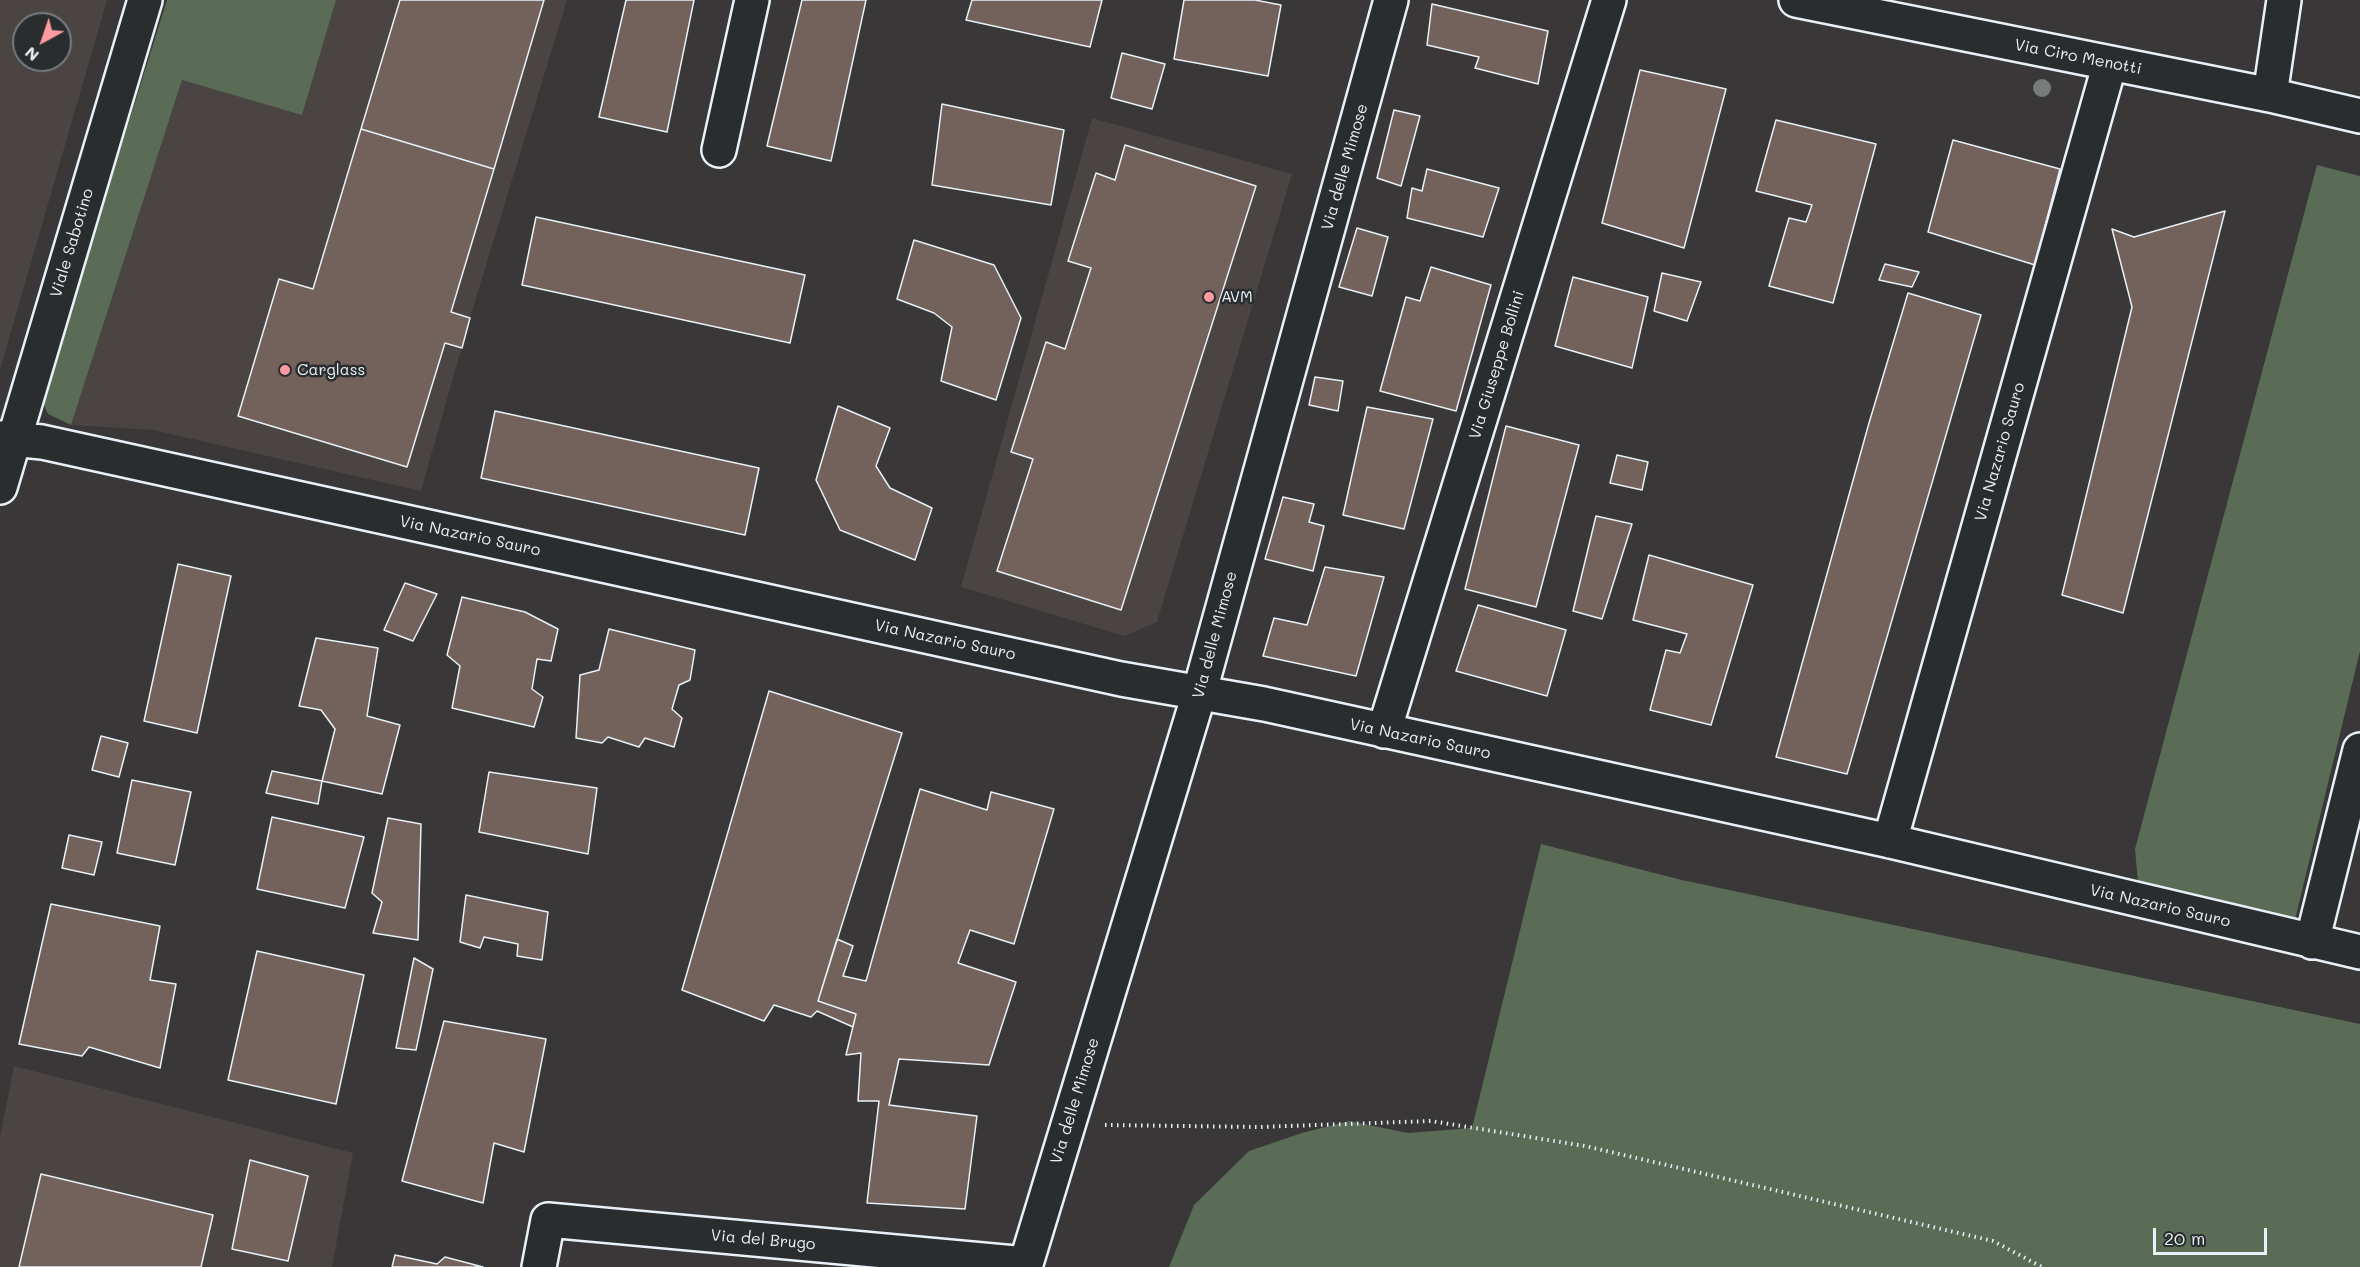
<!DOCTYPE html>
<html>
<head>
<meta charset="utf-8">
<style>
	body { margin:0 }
	#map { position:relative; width:2360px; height:1267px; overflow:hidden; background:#393737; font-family:Mali,sans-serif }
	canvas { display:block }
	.north { position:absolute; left:12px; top:12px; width:60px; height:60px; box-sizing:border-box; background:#2a2d2e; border:2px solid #767b7f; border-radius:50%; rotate:220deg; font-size:16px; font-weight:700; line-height:24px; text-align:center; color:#e8f1f8 }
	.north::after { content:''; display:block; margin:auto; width:21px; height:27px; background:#ff9aa2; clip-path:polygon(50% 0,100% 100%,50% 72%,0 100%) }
	.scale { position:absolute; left:2153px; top:1228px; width:114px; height:27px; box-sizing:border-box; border:3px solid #e8f1f8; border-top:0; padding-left:8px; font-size:18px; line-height:21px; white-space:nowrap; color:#e8f1f8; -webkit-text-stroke:4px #2a2d2e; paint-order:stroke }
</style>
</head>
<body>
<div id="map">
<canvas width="2360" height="1267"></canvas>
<div class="north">N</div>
<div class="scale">20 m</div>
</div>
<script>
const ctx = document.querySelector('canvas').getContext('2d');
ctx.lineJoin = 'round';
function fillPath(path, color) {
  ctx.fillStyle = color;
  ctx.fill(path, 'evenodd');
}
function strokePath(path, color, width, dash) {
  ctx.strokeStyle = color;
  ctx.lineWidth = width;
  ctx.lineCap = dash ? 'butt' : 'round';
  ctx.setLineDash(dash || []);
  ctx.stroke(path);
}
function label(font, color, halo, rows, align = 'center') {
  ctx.font = font + ' Mali,sans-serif';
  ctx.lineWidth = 5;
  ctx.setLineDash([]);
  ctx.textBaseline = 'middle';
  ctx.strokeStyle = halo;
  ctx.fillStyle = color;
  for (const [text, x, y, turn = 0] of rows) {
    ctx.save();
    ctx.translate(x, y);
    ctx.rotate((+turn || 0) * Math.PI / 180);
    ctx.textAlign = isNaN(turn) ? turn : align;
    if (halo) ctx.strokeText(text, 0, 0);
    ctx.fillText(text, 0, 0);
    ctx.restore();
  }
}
fillPath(new Path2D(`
	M0,0H107L0,370ZM24,24H60V60H24Z
	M336,0H567L470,318L421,491L153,430L71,425L182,80L302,114Z
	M1092,118L1292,174L1157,622L1124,636L961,587Z
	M14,1066L353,1153L332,1267H0V1137Z`), '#4a4442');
fillPath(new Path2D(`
	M167,0H336L302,115L182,80L71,425L48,414L42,400Z
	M2317,165L2360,176V651L2292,932L2139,894L2135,849Z
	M1541,844L1682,880L2360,1024V1267H1169L1194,1205L1249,1151L1302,1133L1349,1121L1408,1133L1472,1128Z`), '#5a6c56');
const building = new Path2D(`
	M400,0H544L494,169L361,129Z
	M626,0H694L667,132L599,117Z
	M802,0H866L831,161L767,146Z
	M972,0H1102L1090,47L966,20Z
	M1184,0H1255L1281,5L1268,76L1174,59Z
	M1432,4L1548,31L1538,84L1475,68L1479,57L1427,45Z
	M1122,53L1165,64L1152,109L1111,98Z
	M1640,70L1726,89L1684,248L1602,223Z
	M942,104L1064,130L1051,205L932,185Z
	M1394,110L1420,116L1401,186L1377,178Z
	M1776,120L1876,144L1833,303L1769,286L1789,218L1806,222L1812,205L1756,191Z
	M361,129L494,169L451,312L470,318L462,348L445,343L407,467L238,416L279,279L313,289Z
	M1953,140L2060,169L2035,265L1928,232Z
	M1125,145L1256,186L1121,610L997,571L1033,459L1011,452L1046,342L1065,349L1091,268L1068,261L1096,173L1115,180Z
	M1427,169L1499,188L1483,237L1407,218L1412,188L1422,191Z
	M2225,211L2123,613L2062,595L2132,307L2112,229L2134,237Z
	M536,217L805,275L790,343L522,285Z
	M1357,228L1388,237L1372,296L1339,287Z
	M914,240L994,265L1021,318L996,400L941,381L952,327L934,313L897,299Z
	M1885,264L1919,272L1912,287L1879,280Z
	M1431,267L1491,285L1456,411L1380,391L1406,297L1420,301Z
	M1662,273L1701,282L1687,321L1654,311Z
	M1573,277L1648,297L1632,368L1555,346Z
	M1908,293L1981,315L1847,774L1776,757L1869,423Z
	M1315,377L1343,381L1338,411L1309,405Z
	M838,406L890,428L876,466L890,488L932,508L915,560L840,530L816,480Z
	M1367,407L1433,419L1404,529L1343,515Z
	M495,411L759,468L745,535L481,478Z
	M1506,426L1579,445L1536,607L1465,589Z
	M1617,455L1648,462L1642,490L1610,483Z
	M1283,497L1314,504L1309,522L1324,526L1313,571L1265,559Z
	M1596,516L1632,524L1602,619L1573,611Z
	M1649,555L1753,585L1711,725L1650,710L1666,650L1680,653L1687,634L1633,620Z
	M178,564L231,576L197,733L144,721Z
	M1325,567L1384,577L1356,676L1263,656L1274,618L1307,625Z
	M405,583L437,594L413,641L384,630Z
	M462,597L525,612L558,629L551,661L537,659L532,689L543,697L534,727L452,708L460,666L447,655Z
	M1478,605L1566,630L1547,696L1456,671Z
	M609,629L695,650L690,680L679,685L672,709L682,718L674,747L645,738L639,747L608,737L602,743L576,738L580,675L599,670Z
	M316,638L378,648L367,716L400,725L382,794L322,781L335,729L321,710L299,706Z
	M769,691L902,733L818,1001L856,1014L853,1027L817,1011L811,1017L774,1005L764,1021L682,990Z
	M101,736L128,743L119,777L92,770Z
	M272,771L322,781L318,804L266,793Z
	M489,772L597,788L588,854L479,832Z
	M132,780L191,792L175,865L117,853Z
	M920,789L987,810L991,792L1054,809L1014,944L970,930L958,963L1016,982L989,1065L899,1059L889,1105L977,1116L965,1209L867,1203L879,1101H858L861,1053L846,1055L856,1014L818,1001L837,939L853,946L843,976L866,981Z
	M272,817L364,837L345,908L257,889Z
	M388,818L421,824L418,940L373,933L382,902L372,893Z
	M69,835L102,842L94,875L62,868Z
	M466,895L548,912L542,960L517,956L518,944L484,937L480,948L460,942Z
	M51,904L160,926L150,980L176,984L160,1068L89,1047L82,1056L19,1044Z
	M257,951L364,975L336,1104L228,1080Z
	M414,958L433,969L416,1050L396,1048Z
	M444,1021L546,1039L524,1152L494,1143L483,1203L402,1181Z
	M250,1160L308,1176L288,1261L232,1249Z
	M41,1174L213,1215L201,1267H19Z
	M395,1255L437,1264L445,1257L483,1267H392Z`);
fillPath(building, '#73615c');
strokePath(building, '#e8f1f8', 1.5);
const minor = new Path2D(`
	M1796,0L2270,95L2360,116
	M2270,95L2284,0
	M719,150L752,0
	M0,438L42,442L1121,679L1264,704L1890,841L2360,952
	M0,487L145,0
	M1384,731L1609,0
	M1890,841L2110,63
	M2312,942L2360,750
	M539,1267L548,1220L1026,1264
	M1025,1267L1199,694L1391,0`);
strokePath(minor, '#e8f1f8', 38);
strokePath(new Path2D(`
	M1105,1125L1259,1127L1431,1121L1585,1146L1993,1241L2042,1267`), '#e8f1f8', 4, [1.5, 4.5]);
strokePath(minor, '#2a2d2e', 33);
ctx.fillStyle = '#767c79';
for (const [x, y] of [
	[2042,88]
]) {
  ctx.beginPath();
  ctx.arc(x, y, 9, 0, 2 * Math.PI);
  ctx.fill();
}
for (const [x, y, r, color] of [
	[1209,297,6,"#ff9aa2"],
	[285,370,6,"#ff9aa2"]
]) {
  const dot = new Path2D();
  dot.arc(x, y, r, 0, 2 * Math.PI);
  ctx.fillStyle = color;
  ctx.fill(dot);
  strokePath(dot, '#2a2d2e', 2);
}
label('16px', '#e8f1f8', '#2a2d2e', [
	["Via Ciro Menotti",2078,57,11],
	["Via delle Mimose",1345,167,-74],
	["Viale Sabotino",72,243,-73],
	["Via Giuseppe Bollini",1497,365,-73],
	["Via Nazario Sauro",2000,452,-74],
	["Via Nazario Sauro",470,536,12],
	["Via delle Mimose",1215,635,-75],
	["Via Nazario Sauro",945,640,12],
	["Via Nazario Sauro",1420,739,12],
	["Via Nazario Sauro",2160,906,13],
	["Via delle Mimose",1075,1101,-73],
	["Via del Brugo",763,1240,5]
]);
label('16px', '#e8f1f8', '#2a2d2e', [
	["AVM",1221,297],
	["Carglass",297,370]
], 'left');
</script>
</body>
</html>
